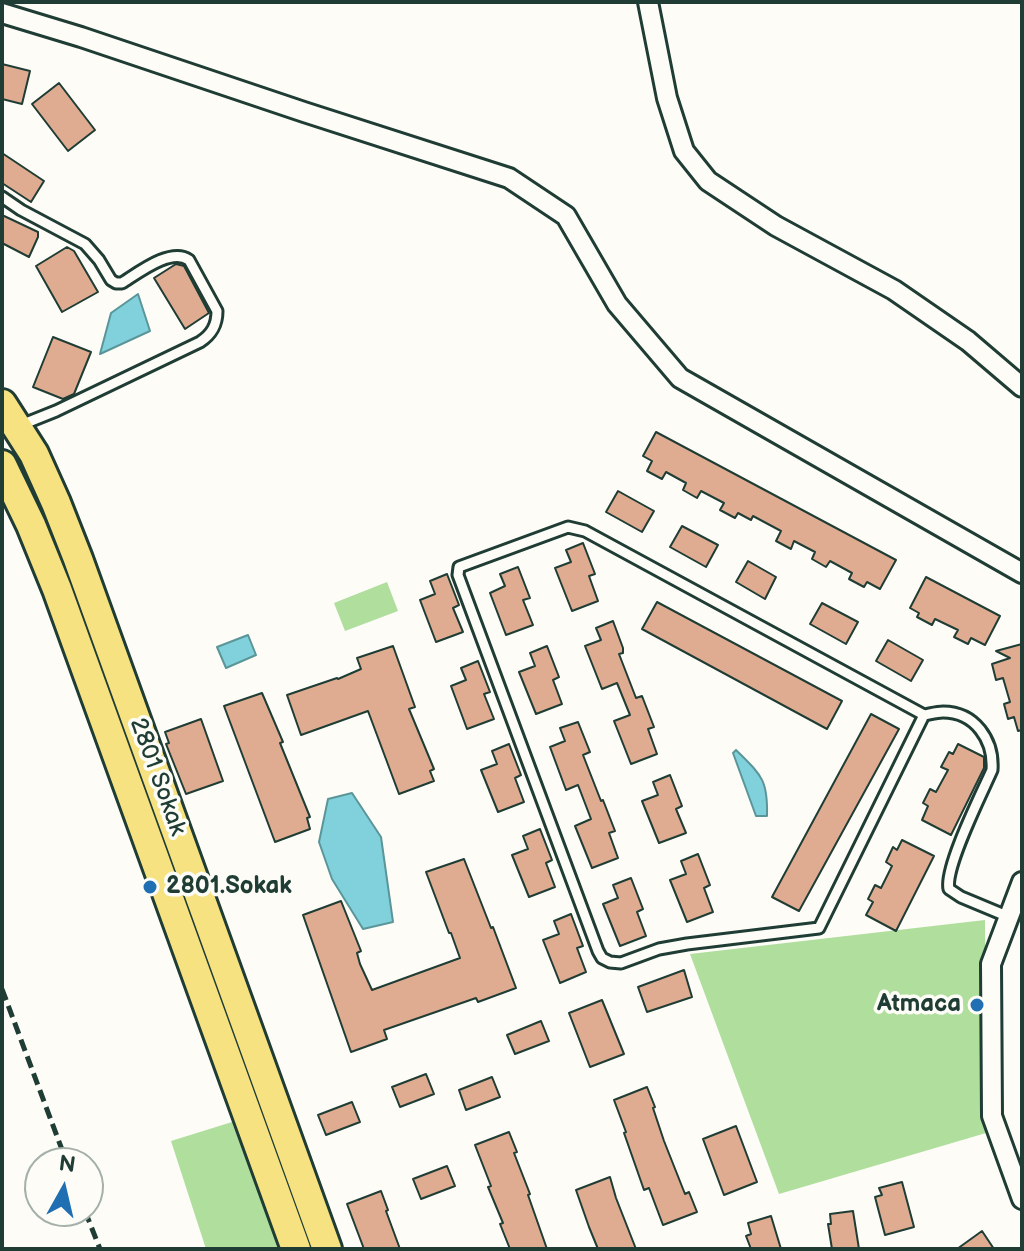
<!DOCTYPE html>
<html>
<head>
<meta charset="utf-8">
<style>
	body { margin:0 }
	#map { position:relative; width:1024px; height:1251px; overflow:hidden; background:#fdfcf7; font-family:"Balsamiq Sans",sans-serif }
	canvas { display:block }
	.frame { position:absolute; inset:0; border:4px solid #1f3d34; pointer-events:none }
	.north { position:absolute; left:24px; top:1147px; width:80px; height:80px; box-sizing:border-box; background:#fdfcf7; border:2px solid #a4b0a9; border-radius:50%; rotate:8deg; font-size:22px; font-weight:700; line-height:32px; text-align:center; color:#1f3d34 }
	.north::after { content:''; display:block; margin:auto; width:28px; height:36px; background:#1f6fb2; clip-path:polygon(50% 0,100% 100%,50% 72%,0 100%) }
</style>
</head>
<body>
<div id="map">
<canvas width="1024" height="1251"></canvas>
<div class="frame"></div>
<div class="north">N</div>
</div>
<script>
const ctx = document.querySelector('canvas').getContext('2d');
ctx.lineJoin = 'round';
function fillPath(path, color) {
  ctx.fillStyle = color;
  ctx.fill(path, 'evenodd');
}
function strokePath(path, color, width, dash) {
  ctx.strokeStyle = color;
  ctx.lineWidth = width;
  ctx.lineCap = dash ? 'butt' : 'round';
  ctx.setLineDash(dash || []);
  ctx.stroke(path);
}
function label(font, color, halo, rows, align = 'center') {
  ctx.font = font + ' "Balsamiq Sans",sans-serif';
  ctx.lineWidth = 7;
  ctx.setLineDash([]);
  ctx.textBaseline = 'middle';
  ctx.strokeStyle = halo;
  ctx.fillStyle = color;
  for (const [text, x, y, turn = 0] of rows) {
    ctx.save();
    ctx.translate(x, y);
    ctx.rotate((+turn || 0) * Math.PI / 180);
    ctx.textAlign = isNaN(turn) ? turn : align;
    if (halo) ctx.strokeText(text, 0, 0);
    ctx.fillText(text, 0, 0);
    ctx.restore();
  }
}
fillPath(new Path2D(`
	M387,582L398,611L345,631L334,603Z
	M985,920L986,1133L779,1194L690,954Z
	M232,1122L279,1249H206L171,1141Z`), '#afde9d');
const water = new Path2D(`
	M138,294L150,331L100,354L111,313Z
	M248,635L256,655L226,668L217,647Z
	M736,750C761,775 768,779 767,816H756L733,753Z
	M352,793L381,837L393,922L363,929L332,879L319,842L328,799Z`);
fillPath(water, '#81d1dc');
strokePath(water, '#5a9699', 2);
const building = new Path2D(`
	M2,64L30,71L22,104L2,99Z
	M59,83L95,130L68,151L32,104Z
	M2,153L44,181L31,202L2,183Z
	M2,215L38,232V237L29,257L2,243Z
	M67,247L74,251L98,292L62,312L36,266Z
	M176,264L184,266L209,313L185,329L154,278Z
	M53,337L91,352L74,394L63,399L33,387Z
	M656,432L896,560L880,589L867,582L864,587L849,579L852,573L830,561L826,567L812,559L815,552L794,541L791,549L776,541L781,531L753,516L751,520L738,513L735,518L720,510L724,503L701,491L697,498L683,490L686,483L666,472L662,479L647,471L652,461L643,456Z
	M618,491L654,511L642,532L606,512Z
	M682,526L718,545L706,567L670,547Z
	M583,543L595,574L589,576L598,601L572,611L555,568L571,562L566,550Z
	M748,561L776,577L765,599L736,582Z
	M518,567L530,598L523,600L533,625L506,635L490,593L505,586L500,574Z
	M447,574L459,605L453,608L463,632L436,642L420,600L435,594L430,581Z
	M926,577L1000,616L985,645L971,638L968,644L954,637L958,630L935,619L932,625L917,617L919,613L910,608Z
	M657,602L842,701L827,729L642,629Z
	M822,603L858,622L846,644L810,624Z
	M613,621L623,648V653L619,654L636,698L642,696L654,727L648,729L657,754L631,764L614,721L630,715L617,683L602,689L585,646L601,640L596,628Z
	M888,640L923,660L911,681L876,661Z
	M1022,644V730L1018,731L1014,717L1008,719L1004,704L1010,702L1003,678L996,680L992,664L1010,658L996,651Z
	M393,646L415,707L409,709L434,769L430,771L434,781L399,794L368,711L301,735L287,695L337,678L338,679L361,669L357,658Z
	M547,646L559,677L553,680L562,704L536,714L519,672L535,666L530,653Z
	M478,661L490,692L484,694L494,719L467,729L451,686L466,680L461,668Z
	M262,693L283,742L280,743L310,817L307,818L310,829L275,842L224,706Z
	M871,714L899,729L799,911L772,897Z
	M201,719L223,781L186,794L166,744L169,743L165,732Z
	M578,722L590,752L583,755L601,801L603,800L615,831L609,833L618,858L592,868L575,826L591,819L578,785L566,790L550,747L565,741L560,728Z
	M509,744L521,775L515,778L524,802L498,812L481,770L497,764L492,751Z
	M958,744L984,757V768L951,835L922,820L928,806L923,803L930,789L936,792L948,770L941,767L949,752L953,754Z
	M670,775L682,806L676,809L686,833L659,843L642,801L658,795L653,782Z
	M540,829L552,860L546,863L555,887L529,897L512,855L528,849L523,836Z
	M902,840L934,856L896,931L866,915L873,902L868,899L875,885L881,888L892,866L886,862L893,847L897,850Z
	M698,854L710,885L704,888L713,912L687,922L670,880L686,874L681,861Z
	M464,859L491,928L493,927L516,988L478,1002L476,998L384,1030L387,1039L351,1052L303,915L341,901L361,951L357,953L360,964L372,990L460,958L451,933H449L426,872Z
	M631,878L643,909L637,912L646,936L620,946L603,904L618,898L613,885Z
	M571,914L583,946L577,948L586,972L560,983L543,940L559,934L554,921Z
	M684,970L692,997L647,1012L638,987Z
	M602,1000L624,1054L590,1067L569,1013Z
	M541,1021L549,1041L515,1054L507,1035Z
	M426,1074L434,1094L400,1107L392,1087Z
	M492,1077L500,1097L466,1110L459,1090Z
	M647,1087L655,1107L653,1108L664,1141L685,1194L689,1192L697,1212L663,1225L649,1188L644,1190L624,1133L626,1132L614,1100Z
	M352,1102L360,1122L326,1135L318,1115Z
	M736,1126L757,1182L724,1195L703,1139Z
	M509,1132L517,1152L514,1153L530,1194L528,1195L547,1249H510L500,1224L503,1223L488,1187L491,1186L475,1145Z
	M447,1166L455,1186L421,1199L413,1179Z
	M610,1177L616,1198L636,1249H598L589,1227L576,1190Z
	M902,1182L914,1227L885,1235L875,1197L882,1195L879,1188Z
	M381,1191L388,1210L386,1211L400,1249H364L347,1204Z
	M853,1211L859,1249H832L828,1224H831L830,1214Z
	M771,1216L781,1249H751L746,1236L751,1234L748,1223Z
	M982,1231L994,1249H957Z`);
fillPath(building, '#dfac92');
strokePath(building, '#1f3d34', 2);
const service = new Path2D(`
	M2,197L21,210L85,244L99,260L111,280L116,283H122C138,273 171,247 189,260L217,311C217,325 212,334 200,342L56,411L21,425
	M924,715L819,928L687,944L659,949L621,963L610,962L602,958L598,951L458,575L459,567L568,527L585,531L924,715C930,714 937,712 943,712C975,712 994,740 992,770C982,793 944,868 949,889L961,897L1009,917`);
const minor = new Path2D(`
	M648,2L667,98L684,151L708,181L776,226L894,290L968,341L1022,387
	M2,13L81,37L304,112L509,178L566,216L617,304L680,378L1022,573
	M1022,882L991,964L992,1116L1022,1199`);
const primary = new Path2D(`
	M2,404L34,454L56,503L78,559L327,1249
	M2,465L31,525L57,589L296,1249`);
strokePath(service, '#1f3d34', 15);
strokePath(minor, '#1f3d34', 24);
strokePath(primary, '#1f3d34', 34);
strokePath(service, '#fdfcf7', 9);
strokePath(minor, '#fdfcf7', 18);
strokePath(primary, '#f7e281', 28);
strokePath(new Path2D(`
	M2,989L67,1163
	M85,1211L100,1249`), '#1f3d34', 5, [12, 6]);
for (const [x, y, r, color] of [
	[150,887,8,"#1f6fb2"],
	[977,1005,8,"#1f6fb2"]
]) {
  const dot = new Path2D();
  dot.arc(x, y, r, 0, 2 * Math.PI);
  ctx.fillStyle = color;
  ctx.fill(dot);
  strokePath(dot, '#fdfcf7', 3);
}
label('24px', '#1f3d34', '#fdfcf7', [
	["2801 Sokak",157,777,70]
]);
label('bold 24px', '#1f3d34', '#fdfcf7', [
	["2801.Sokak",166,887],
	["Atmaca",961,1005,"right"]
], 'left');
</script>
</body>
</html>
